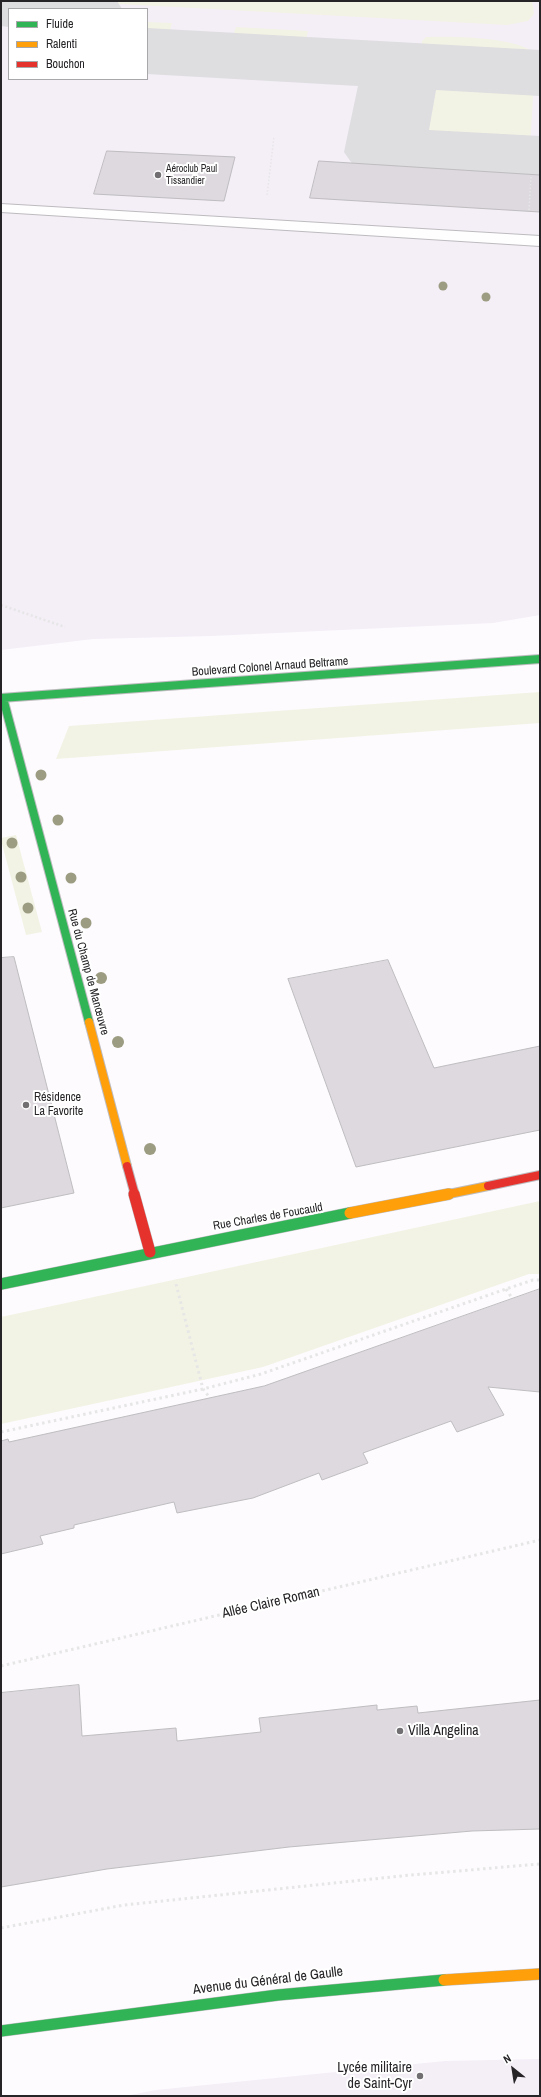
<!DOCTYPE html>
<html>
<head>
<meta charset="utf-8">
<style>
	body { margin:0 }
	#map { position:relative; width:541px; height:2097px; overflow:hidden; background:#fdfbfe; font-family:"Archivo Narrow",sans-serif }
	canvas { display:block }
	.frame { position:absolute; inset:0; border:2px solid #262427; pointer-events:none }
	.legend { position:absolute; left:8px; top:8px; width:140px; height:72px; box-sizing:border-box; background:#fff; border:1px solid #a8a7a9; margin:0; padding:5px 7px; list-style:none; font-size:12px; color:#262427 }
	.legend li { display:flex; align-items:center; gap:8px; height:20px }
	.legend b { width:20px; border:1px solid #a8a7a9 }
	.north { position:absolute; left:493px; top:2049px; width:40px; height:40px; -webkit-text-stroke:3px #fff; paint-order:stroke; rotate:330deg; font-size:11px; font-weight:700; line-height:16px; text-align:center; color:#262427 }
	.north::after { content:''; display:block; margin:auto; width:14px; height:18px; background:#262427; clip-path:polygon(50% 0,100% 100%,50% 72%,0 100%) }
</style>
</head>
<body>
<div id="map">
<canvas width="541" height="2097"></canvas>
<div class="frame"></div>
<ul class="legend">
<li><b style="height:5px;background:#30b455"></b>Fluide</li>
<li><b style="height:5px;background:#ff9f0a"></b>Ralenti</li>
<li><b style="height:5px;background:#e5322d"></b>Bouchon</li>
</ul>
<div class="north">N</div>
</div>
<script>
const ctx = document.querySelector('canvas').getContext('2d');
ctx.lineJoin = 'round';
function fillPath(path, color) {
  ctx.fillStyle = color;
  ctx.fill(path, 'evenodd');
}
function strokePath(path, color, width, dash) {
  ctx.strokeStyle = color;
  ctx.lineWidth = width;
  ctx.lineCap = dash ? 'butt' : 'round';
  ctx.setLineDash(dash || []);
  ctx.stroke(path);
}
function label(font, color, halo, rows, align = 'center') {
  ctx.font = font + ' "Archivo Narrow",sans-serif';
  ctx.lineWidth = 4;
  ctx.setLineDash([]);
  ctx.textBaseline = 'middle';
  ctx.strokeStyle = halo;
  ctx.fillStyle = color;
  for (const [text, x, y, turn = 0] of rows) {
    ctx.save();
    ctx.translate(x, y);
    ctx.rotate((+turn || 0) * Math.PI / 180);
    ctx.textAlign = isNaN(turn) ? turn : align;
    if (halo) ctx.strokeText(text, 0, 0);
    ctx.fillText(text, 0, 0);
    ctx.restore();
  }
}
fillPath(new Path2D(`
	M1,1H540V615L493,623L211,636L93,639L1,650ZM9,9H147V79H9Z
	M540,2059V2096H125L156,2090L445,2061Z`), '#f4eef7');
fillPath(new Path2D(`
	M64,1H532L534,14L528,21L507,25Z
	M147,22L172,23L167,42L147,41Z
	M236,27L308,31L304,48L229,46Z
	M426,37C446,36 534,36 539,60L532,63L421,56L422,41Z
	M459,75L534,78L530,149L432,143L427,140L437,83L445,79Z
	M540,692V723L56,759L69,726Z
	M16,835L42,932L26,935L1,840V838Z
	M540,1201V1274H529L263,1367L1,1424V1317Z`), '#f3f3e5');
fillPath(new Path2D(`
	M1,1H117L122,9H9V27L1,26Z
	M147,28L540,50V96L436,90L429,130L540,136V186L385,176L356,169L344,152L358,86L147,74Z`), '#dedddf');
const building = new Path2D(`
	M107,151L235,157L224,201L94,194Z
	M319,161L540,175V212L310,198Z
	M14,957L74,1193L1,1208V958Z
	M388,960L434,1068L540,1046V1130L356,1167L288,979Z
	M540,1289V1392L488,1387L504,1415L457,1432L451,1421L363,1453L368,1463L322,1480L319,1473L253,1498L177,1513L174,1502L74,1525V1528L40,1536L43,1544L1,1554V1441L8,1439L9,1442L264,1386Z
	M79,1685L82,1736L176,1728L177,1741L261,1732L259,1718L377,1705V1710L417,1706L418,1713L540,1700V1829L472,1831L289,1847L107,1869L1,1887V1693Z`);
fillPath(building, '#ddd9df');
strokePath(building, '#bfbdc0', 1);
const lane = new Path2D(`
	M1,204L540,236V246L1,212Z`);
const fastFar1 = new Path2D(`
	M1,698L540,659
	M3,698L89,1022`);
const fast = new Path2D(`
	M1,1284L350,1213
	M1,2031L278,1995L444,1980`);
const slowFar1 = new Path2D(`
	M89,1022L127,1166
	M444,1195L488,1186`);
const slow = new Path2D(`
	M350,1213L449,1194
	M444,1980L540,1974`);
const jamFar1 = new Path2D(`
	M127,1166L135,1195
	M488,1186L540,1175`);
const jam = new Path2D(`
	M134,1194L150,1252`);
strokePath(lane, '#bdbbbe', 2);
strokePath(fastFar1, '#bdbbbe', 10);
strokePath(fast, '#bdbbbe', 12);
strokePath(slowFar1, '#bdbbbe', 10);
strokePath(slow, '#bdbbbe', 12);
strokePath(jamFar1, '#bdbbbe', 10);
strokePath(jam, '#bdbbbe', 12);
strokePath(new Path2D(`
	M267,195L274,137
	M529,210L531,177`), '#e6e6e6', 1.5, [1.5, 2]);
strokePath(new Path2D(`
	M1,605L65,627`), '#e6e6e6', 2.5, [2, 2.5]);
strokePath(new Path2D(`
	M176,1284L203,1389L210,1398
	M506,1289L512,1298
	M1,1432L203,1389L261,1374L506,1289L533,1280H540
	M1,1666L540,1540
	M1,1928L124,1905L411,1875L540,1864`), '#e6e6e6', 3, [2.5, 3.5]);
fillPath(lane, '#fffeff');
strokePath(fastFar1, '#30b455', 8);
strokePath(fast, '#30b455', 11);
strokePath(slowFar1, '#ff9f0a', 8);
strokePath(slow, '#ff9f0a', 11);
strokePath(jamFar1, '#e5322d', 8);
strokePath(jam, '#e5322d', 11);
ctx.fillStyle = '#9c9c82';
for (const [x, y, r] of [
	[443,286,4.5],
	[486,297,4.5],
	[41,775,5.5],
	[58,820,5.5],
	[12,843,5.5],
	[21,877,5.5],
	[71,878,5.5],
	[28,908,5.5],
	[86,923,5.5],
	[101,978,6],
	[118,1042,6],
	[150,1149,6]
]) {
  ctx.beginPath();
  ctx.arc(x, y, r, 0, 2 * Math.PI);
  ctx.fill();
}
for (const [x, y, r, color] of [
	[158,175,4,"#716f72"],
	[26,1105,4,"#716f72"],
	[400,1731,4,"#716f72"],
	[420,2076,4,"#716f72"]
]) {
  const dot = new Path2D();
  dot.arc(x, y, r, 0, 2 * Math.PI);
  ctx.fillStyle = color;
  ctx.fill(dot);
  strokePath(dot, '#fff', 1.5);
}
label('10px', '#262427', '#fff', [
	["Aéroclub Paul",166,169],
	["Tissandier",166,181]
], 'left');
label('12px', '#262427', '#fff', [
	["Boulevard Colonel Arnaud Beltrame",270,667,-4],
	["Rue du Champ de Manœuvre",88,972,75],
	["Rue Charles de Foucauld",268,1217,-10]
]);
label('12px', '#262427', '#fff', [
	["Résidence",34,1098],
	["La Favorite",34,1112]
], 'left');
label('14px', '#262427', '#fff', [
	["Allée Claire Roman",271,1603,-13],
	["Avenue du Général de Gaulle",268,1981,-7]
]);
label('14px', '#262427', '#fff', [
	["Villa Angelina",408,1731],
	["Lycée militaire",412,2068,"right"],
	["de Saint-Cyr",412,2084,"right"]
], 'left');
</script>
</body>
</html>
